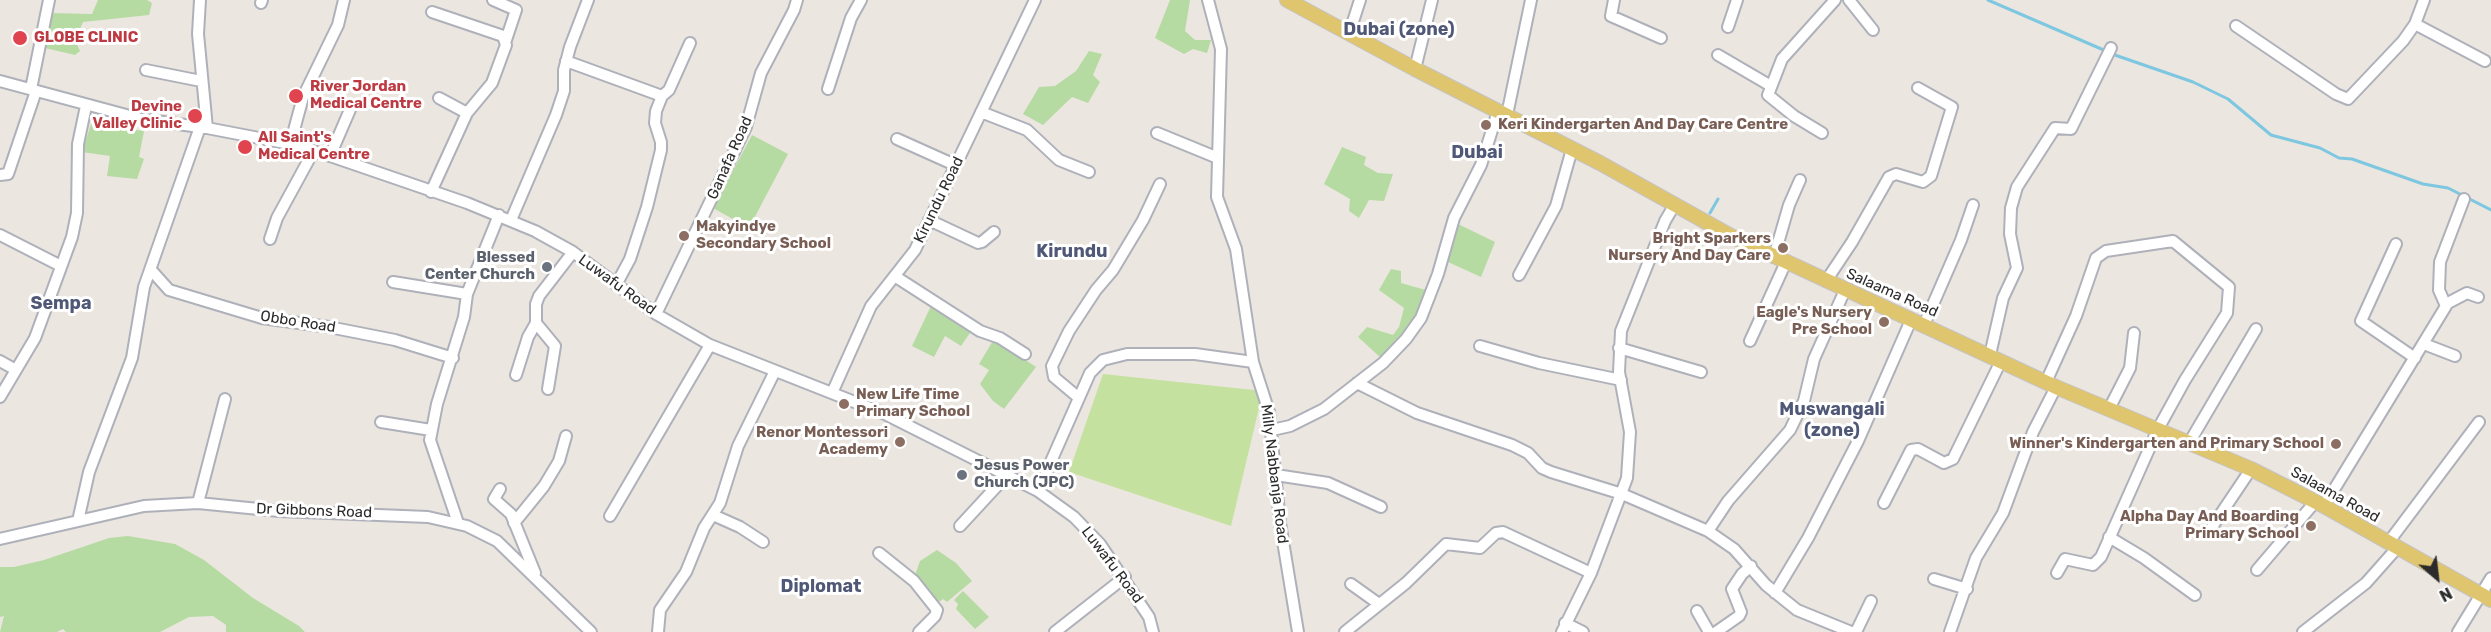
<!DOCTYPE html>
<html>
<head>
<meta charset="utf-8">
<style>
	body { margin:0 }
	#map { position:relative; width:2491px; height:632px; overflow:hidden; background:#ebe6df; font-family:Rubik,sans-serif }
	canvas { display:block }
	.north { position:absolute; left:2407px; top:548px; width:60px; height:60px; -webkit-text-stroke:4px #fff; paint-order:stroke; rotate:152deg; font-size:16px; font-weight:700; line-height:24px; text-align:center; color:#2b2b2b }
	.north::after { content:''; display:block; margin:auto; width:21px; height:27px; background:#2b2b2b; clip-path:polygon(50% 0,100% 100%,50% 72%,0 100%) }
</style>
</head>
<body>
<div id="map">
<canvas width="2491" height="632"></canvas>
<div class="north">N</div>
</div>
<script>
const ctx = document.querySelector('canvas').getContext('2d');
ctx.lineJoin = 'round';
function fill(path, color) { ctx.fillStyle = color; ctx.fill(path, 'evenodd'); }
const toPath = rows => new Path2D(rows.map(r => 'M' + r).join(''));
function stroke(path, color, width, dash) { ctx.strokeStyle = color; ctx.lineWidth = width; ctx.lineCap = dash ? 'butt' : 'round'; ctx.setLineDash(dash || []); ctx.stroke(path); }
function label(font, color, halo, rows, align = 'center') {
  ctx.font = font + ' Rubik,sans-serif'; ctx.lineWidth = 6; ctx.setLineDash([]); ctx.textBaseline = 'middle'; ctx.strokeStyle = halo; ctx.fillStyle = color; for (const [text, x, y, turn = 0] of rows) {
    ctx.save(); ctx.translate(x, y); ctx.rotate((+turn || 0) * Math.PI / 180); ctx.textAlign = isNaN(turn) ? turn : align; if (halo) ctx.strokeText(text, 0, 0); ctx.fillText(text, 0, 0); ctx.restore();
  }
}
fill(toPath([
	[98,0,147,0,152,3,149,15,83,22,75,40,80,51,75,55,45,48,50,13,92,14],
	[1170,0,1190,0,1185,31,1195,40,1211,40,1207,53,1193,49,1184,54,1155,38],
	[1089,51,1102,54,1093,75,1100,82,1088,103,1072,97,1043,125,1023,114,1039,87,1055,86,1076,71],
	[91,124,144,131,139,157,144,159,137,179,107,176,110,156,82,152],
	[752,135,788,154,749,228,713,208],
	[1342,147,1366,157,1364,165,1378,173,1393,174,1384,201,1369,200,1359,218,1349,211,1350,199,1324,184],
	[1458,224,1495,242,1481,277,1448,262],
	[1391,269,1401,271,1401,283,1429,291,1418,317,1381,358,1358,337,1367,327,1393,335,1399,327,1404,308,1379,290],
	[931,306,953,319,959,326,964,324,972,330,961,346,945,336,934,357,912,346],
	[994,339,1036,367,1004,409,993,401,980,384,989,370,979,364],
	[128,536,175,544,204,560,253,598,299,626,305,632,226,632,226,625,213,616,189,617,160,632,66,632,63,629,57,632,0,632,4,616,0,617,0,567,14,567,44,560,109,538],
	[937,550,956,563,972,581,947,602,943,599,936,604,914,578,920,561],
	[963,591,989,617,975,629,956,609,958,604,954,600]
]), '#b6dba2');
fill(toPath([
	[1103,374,1263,391,1231,526,1069,472]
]), '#c5e19f');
stroke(toPath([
	[1988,0,2106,51],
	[2112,54,2193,82,2228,99,2271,135,2320,148,2339,158,2352,159,2423,184,2448,188,2491,210],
	[1710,213,1718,199]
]), '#7ec7e1', 3);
const minor = toPath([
	[200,0,198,34,207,128],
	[493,0,516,10,506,40],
	[1208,0,1221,49,1217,197,1236,249,1253,362,1269,412,1280,523,1298,632],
	[1614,0,1611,16,1661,38],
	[1849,0,1873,30],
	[261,3,262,0],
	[2415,24,2485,61],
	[2236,26,2336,94,2348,99,2403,41,2415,24,2424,0],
	[1728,27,1737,0],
	[1349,34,1360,0],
	[1718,55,1771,86],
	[566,61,662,96],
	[1415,69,1432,0],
	[146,70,201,81],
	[0,81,141,119,207,128,285,143,330,156,467,203,535,231,573,252,656,314,710,345,885,414,1038,491,1074,517,1100,544,1149,617,1153,632],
	[31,89,49,0],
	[828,89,851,18,861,0],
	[439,98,467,113],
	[981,112,1027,130,1059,160,1089,172],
	[1507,115,1531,0],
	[1157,133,1218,158],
	[1822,133,1794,116,1768,95,1782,59,1835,0],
	[897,139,955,165],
	[290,145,303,97,338,25,344,0],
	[330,156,352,105],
	[0,175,8,174,36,91],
	[431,192,467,113,492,83,506,45,503,36,432,12],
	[511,220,556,115,564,91,564,70,570,47,588,0],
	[929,220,978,243,982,242,994,232],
	[0,235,61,266],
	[270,239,277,218,313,152],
	[2396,244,2361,321,2415,358],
	[1774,257,1789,205,1800,180],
	[152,271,169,290,262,318,329,327,395,340,453,358],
	[1519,275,1556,206,1572,149],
	[896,277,980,331,1000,338,1025,354],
	[1826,281,1852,242,1889,177,1896,174,1923,182,1931,176,1952,107,1918,88],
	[393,282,467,294],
	[616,285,630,259,647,207,661,150,661,142,655,123,656,111,662,96,669,90,690,43],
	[2446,304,2467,293,2478,297],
	[656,314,746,127,761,73,794,10,797,0],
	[1924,325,1961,240,1973,205],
	[1750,341,1786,262],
	[2424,344,2455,356],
	[1480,346,1539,363,1621,380],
	[1619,348,1701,372],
	[1990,355,2003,298,2017,268,2010,234,2011,208,2017,187,2055,128,2071,129,2111,48],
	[0,361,16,370],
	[516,375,528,337,536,323],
	[2046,382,2076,316,2096,258,2106,251,2173,241,2229,287,2227,313,2185,380,2158,429,2101,557,2093,565,2065,559,2057,573],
	[1357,383,1417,413,1512,445,1528,453,1542,468,1551,472,1622,494,1708,531,1734,549,1766,585,1797,610,1851,632],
	[548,389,555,346,536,323,536,304,539,296,573,252],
	[832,393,871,306,915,250,1035,0],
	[0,397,35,338,72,237,77,213,78,144,86,106],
	[1079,398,1054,377,1052,366,1069,331,1096,290,1113,270,1143,220,1160,184],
	[2109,409,2130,368,2134,333],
	[381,422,431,430],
	[1272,430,1290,426,1324,409,1383,363,1406,339,1421,318,1438,274,1454,218,1481,165,1498,111],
	[2189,443,2256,329],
	[1276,475,1328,483,1381,507],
	[500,489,494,499,511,514,535,573],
	[1038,491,1090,373,1103,360,1127,354,1195,354,1253,362],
	[198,503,225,399],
	[1884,503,1911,450,1918,449,1944,463,1953,459,2001,361],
	[2324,506,2446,306,2439,290,2440,262,2464,199],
	[713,515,740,527,763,542],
	[610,516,710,345],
	[78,521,89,472,132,358,144,287,200,127],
	[458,523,430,440,437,404,464,317,467,294,499,215],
	[514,523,544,486,559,461,566,436],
	[960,526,1008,474],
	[2212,527,2251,469],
	[1708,531,1728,501,1790,430,1804,401,1814,359,1845,290],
	[2109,537,2144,558,2195,595],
	[0,539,144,506,198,503,279,511,428,517,467,526,497,541,591,632],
	[2388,543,2479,422],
	[879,553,914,581,937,610,935,616,919,632],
	[2257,570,2315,502],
	[1934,579,1967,589],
	[1351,584,1379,604],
	[1775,593,1808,538,1858,441,1911,320],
	[1697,611,1709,632],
	[1565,623,1583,632],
	[658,632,660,610,686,572,704,528,720,503,738,446,775,371],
	[1055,632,1125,577],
	[1345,632,1406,583,1446,544,1480,548,1496,533,1503,532,1591,573],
	[1562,632,1591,573,1627,478,1630,432,1619,372,1621,331,1665,221,1675,204],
	[1716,632,1739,616,1741,612,1732,589,1742,574,1751,566],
	[1856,632,1871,601],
	[1950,632,1976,558,2003,513,2033,432,2056,387],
	[2303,632,2366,583,2397,548],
	[2458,632,2491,578]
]);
const major = toPath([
	[1287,0,1415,69,1600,163,1731,236,2056,387,2251,469,2324,506,2491,600]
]);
stroke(minor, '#afb1ba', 14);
stroke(major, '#c4c4c4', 16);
stroke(minor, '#fff', 10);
stroke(major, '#e0c56f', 14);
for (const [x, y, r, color] of [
	[20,38,8,"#e0444e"],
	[296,96,8,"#e0444e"],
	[195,116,8,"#e0444e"],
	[1486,125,6,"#8d6e63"],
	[245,147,8,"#e0444e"],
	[684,236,6,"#8d6e63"],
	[1783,248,6,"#8d6e63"],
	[547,267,6,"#6b7280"],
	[1884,322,6,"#8d6e63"],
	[844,404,6,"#8d6e63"],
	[900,442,6,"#8d6e63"],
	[2336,444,6,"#8d6e63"],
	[962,475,6,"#6b7280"],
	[2311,526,6,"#8d6e63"]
]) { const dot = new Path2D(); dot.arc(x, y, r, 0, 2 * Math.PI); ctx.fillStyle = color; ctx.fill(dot); stroke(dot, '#fff', 2); }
label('bold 15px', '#be3a42', '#fff', [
	["GLOBE CLINIC",34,38],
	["River Jordan",310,87],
	["Medical Centre",310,104],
	["Devine",182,107,"right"],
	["Valley Clinic",182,124,"right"],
	["All Saint's",258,138],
	["Medical Centre",258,155]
], 'left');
label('bold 15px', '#785e54', '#fff', [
	["Keri Kindergarten And Day Care Centre",1498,125,"left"],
	["Makyindye",696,227,"left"],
	["Secondary School",696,244,"left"],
	["Bright Sparkers",1771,239],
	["Nursery And Day Care",1771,256],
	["Eagle's Nursery",1872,313],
	["Pre School",1872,330],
	["New Life Time",856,395,"left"],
	["Primary School",856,412,"left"],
	["Renor Montessori",888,433],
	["Academy",888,450],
	["Winner's Kindergarten and Primary School",2324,444],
	["Alpha Day And Boarding",2299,517],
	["Primary School",2299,534]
], 'right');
label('15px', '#2b2b2b', '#fff', [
	["Ganafa Road",730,158,-66],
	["Kirundu Road",939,200,-64],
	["Luwafu Road",617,285,36],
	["Salaama Road",1892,293,24],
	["Obbo Road",298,322,9],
	["Milly Nabbanja Road",1274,474,83],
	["Salaama Road",2335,495,29],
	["Dr Gibbons Road",314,511,2],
	["Luwafu Road",1112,565,53]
]);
label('bold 15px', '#5b616d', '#fff', [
	["Blessed",535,258],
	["Center Church",535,275],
	["Jesus Power",974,466,"left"],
	["Church (JPC)",974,483,"left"]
], 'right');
label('bold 18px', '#505877', '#fff', [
	["Dubai (zone)",1399,30],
	["Dubai",1477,153],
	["Kirundu",1072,252],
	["Sempa",61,304],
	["Muswangali",1832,410],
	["(zone)",1832,431],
	["Diplomat",821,587]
]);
</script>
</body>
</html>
